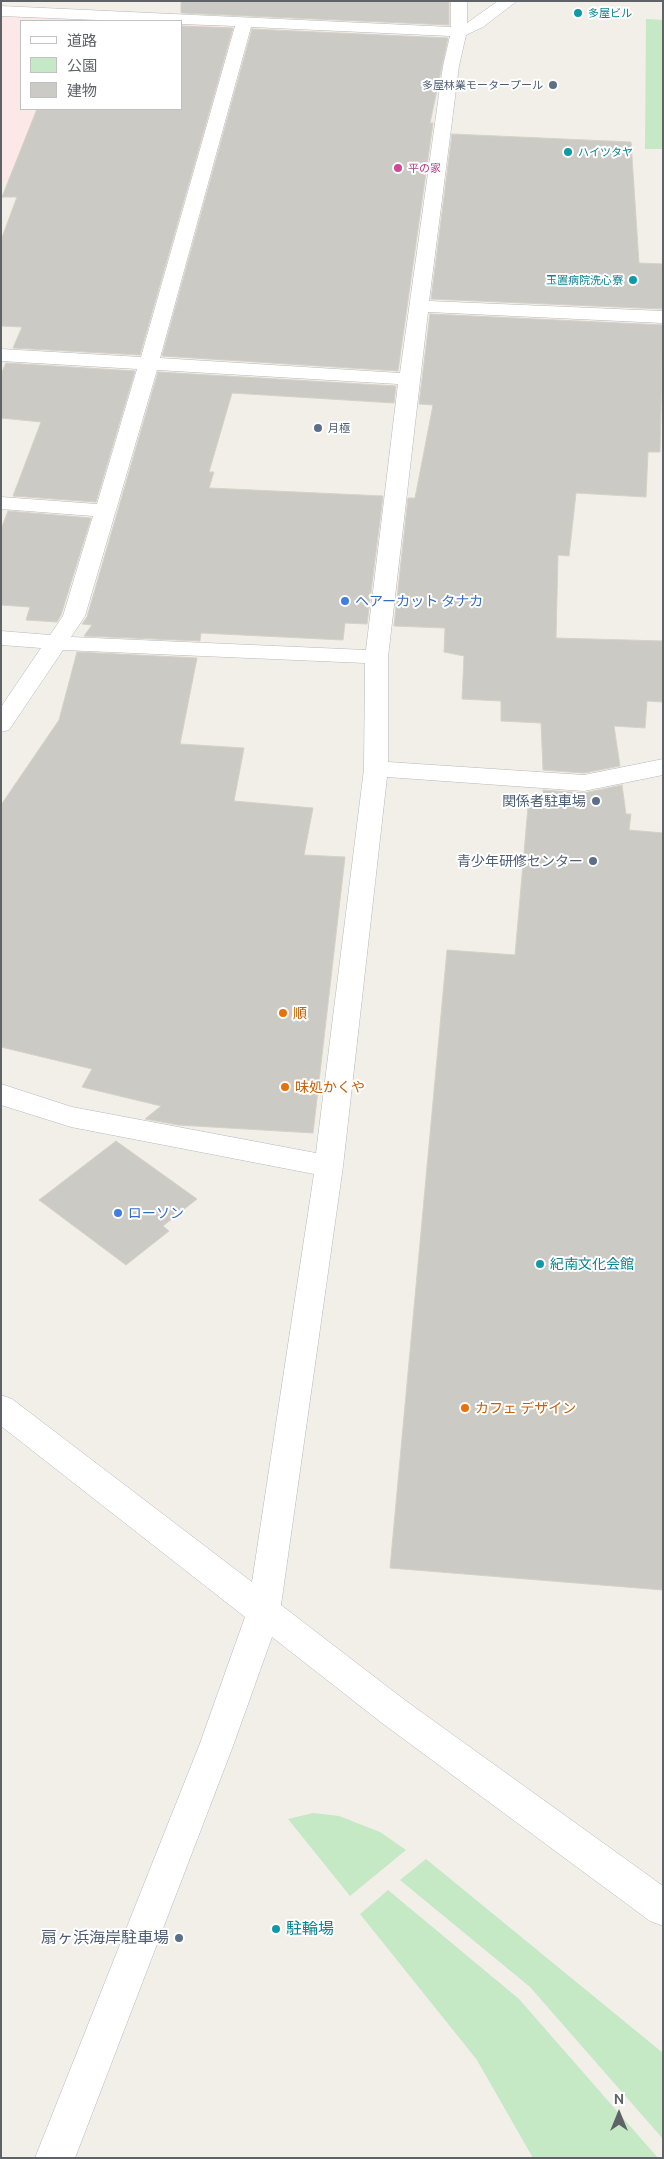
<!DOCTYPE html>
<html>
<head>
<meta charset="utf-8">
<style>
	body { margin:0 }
	#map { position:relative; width:664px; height:2159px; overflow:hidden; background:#f1efe8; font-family:Ubuntu,"Noto Sans JP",sans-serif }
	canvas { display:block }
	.frame { position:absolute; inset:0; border:2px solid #5f6368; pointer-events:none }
	.legend { position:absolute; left:20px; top:20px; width:162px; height:90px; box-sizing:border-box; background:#fff; border:1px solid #bfc1c3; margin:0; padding:6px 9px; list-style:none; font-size:15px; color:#5f6368 }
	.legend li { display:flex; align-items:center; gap:10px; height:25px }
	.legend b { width:25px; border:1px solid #bfc1c3 }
	.north { position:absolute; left:594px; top:2089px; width:50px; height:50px; -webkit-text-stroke:4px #fff; paint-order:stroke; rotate:0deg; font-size:14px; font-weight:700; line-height:20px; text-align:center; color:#5f6368 }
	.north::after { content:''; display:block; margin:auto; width:18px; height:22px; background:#5f6368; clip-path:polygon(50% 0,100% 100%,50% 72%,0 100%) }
</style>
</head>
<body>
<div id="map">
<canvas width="664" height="2159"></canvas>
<div class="frame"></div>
<ul class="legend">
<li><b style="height:6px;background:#fff"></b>道路</li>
<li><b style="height:14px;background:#c5e8c5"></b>公園</li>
<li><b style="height:14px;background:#cccac5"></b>建物</li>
</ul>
<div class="north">N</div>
</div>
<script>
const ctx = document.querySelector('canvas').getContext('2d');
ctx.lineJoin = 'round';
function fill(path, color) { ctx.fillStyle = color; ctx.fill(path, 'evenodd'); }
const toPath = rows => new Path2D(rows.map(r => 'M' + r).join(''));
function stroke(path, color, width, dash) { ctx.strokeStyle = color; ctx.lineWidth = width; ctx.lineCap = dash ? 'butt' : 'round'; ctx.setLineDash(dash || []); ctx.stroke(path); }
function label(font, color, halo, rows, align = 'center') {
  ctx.font = font + ' Ubuntu,"Noto Sans JP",sans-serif'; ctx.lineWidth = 4; ctx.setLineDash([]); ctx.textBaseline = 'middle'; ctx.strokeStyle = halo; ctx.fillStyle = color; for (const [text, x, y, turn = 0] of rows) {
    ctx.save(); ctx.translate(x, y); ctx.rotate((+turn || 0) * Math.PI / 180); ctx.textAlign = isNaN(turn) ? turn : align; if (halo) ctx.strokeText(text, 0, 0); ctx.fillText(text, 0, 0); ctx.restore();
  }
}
fill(toPath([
	[1,11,244,23,198,184,1,181],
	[21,21,181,21,181,109,21,109]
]), '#fce8e6');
fill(toPath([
	[646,19,663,20,663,149,645,149],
	[313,1813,339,1816,380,1832,406,1850,350,1896,288,1819],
	[426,1859,663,2053,663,2139,530,1987,400,1880],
	[388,1890,519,1999,658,2158,533,2158,477,2060,360,1914]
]), '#c5e8c5');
const building = toPath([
	[181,1,449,1,449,25,181,13,181,1],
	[181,26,233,28,140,355,13,348,22,327,1,326,1,240,17,197,2,197,37,109,181,109,181,26],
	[252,29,448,38,430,123,433,123,398,371,162,356,252,29],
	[452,134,631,142,639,263,663,264,663,309,431,299,452,134],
	[430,314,663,325,660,452,648,452,646,497,576,493,569,556,558,555,556,638,663,641,663,702,647,701,645,728,614,726,620,766,584,773,543,770,541,723,501,721,501,701,462,699,464,656,444,652,445,628,394,626,408,498,415,498,433,405,419,404,430,314],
	[6,363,135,371,96,502,13,496,41,422,1,418,1,374,6,363],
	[158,372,396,386,394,403,232,393,209,472,214,472,209,488,383,496,367,624,345,623,343,640,201,633,200,641,84,636,92,625,82,624,87,617,158,372],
	[8,511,91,518,61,615,57,622,26,620,30,607,1,605,1,529,8,511],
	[77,652,197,658,180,744,244,748,234,801,313,808,304,855,345,857,313,1133,178,1125,145,1119,161,1106,82,1087,92,1069,1,1047,1,805,59,720,77,652],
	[622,785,626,814,631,814,629,830,663,833,663,1590,390,1568,447,950,515,955,528,807,544,808,543,790,584,793,622,785],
	[116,1141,197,1199,163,1226,169,1231,126,1265,39,1200,116,1141]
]);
fill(building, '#cccac5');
stroke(building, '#d6d1c6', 1);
const minor = toPath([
	[451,1,467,1,467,23,498,1,517,1,483,27,466,35,459,66,429,301,663,311,663,323,428,312,388,657,388,762,584,775,663,759,663,775,584,791,387,777,343,1166,281,1605,406,1701,663,1886,663,1926,650,1921,382,1723,272,1637,233,1746,75,2158,35,2158,199,1746,245,1617,1,1426,1,1395,12,1399,252,1582,314,1174,71,1127,1,1105,1,1084,72,1107,316,1153,364,769,365,663,63,650,9,730,1,732,1,707,41,648,1,645,1,631,50,635,63,616,93,516,1,509,1,497,97,504,137,369,1,361,1,349,141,357,235,26,181,24,181,21,121,21,1,16,1,6,451,27,451,1],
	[251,27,450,36,443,66,400,373,160,358,251,27],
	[157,370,398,384,366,650,71,637,85,616,157,370]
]);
stroke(minor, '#b5b8bc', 1);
fill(minor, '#fff');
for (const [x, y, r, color] of [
	[578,13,5,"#0f9aa8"],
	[553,85,5,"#5c6f8a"],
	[568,152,5,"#0f9aa8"],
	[398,168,5,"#d1479c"],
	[633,280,5,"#0f9aa8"],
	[318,428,5,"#5c6f8a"],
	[345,601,5,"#3f7fe0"],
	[596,801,5,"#5c6f8a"],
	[593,861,5,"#5c6f8a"],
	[283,1013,5,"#e8710a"],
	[285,1087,5,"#e8710a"],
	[118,1213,5,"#3f7fe0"],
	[540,1264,5,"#0f9aa8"],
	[465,1408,5,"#e8710a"],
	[276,1929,5,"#0f9aa8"],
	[179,1938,5,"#5c6f8a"]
]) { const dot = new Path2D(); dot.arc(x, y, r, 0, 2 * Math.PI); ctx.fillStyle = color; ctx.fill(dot); stroke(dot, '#fff', 2); }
label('11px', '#0d838f', '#fff', [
	["多屋ビル",588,13],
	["ハイツタヤ",578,152],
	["玉置病院洗心寮",623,280,"right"]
], 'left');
label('11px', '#4e5e75', '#fff', [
	["多屋林業モータープール",543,85],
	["月極",328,428,"left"]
], 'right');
label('11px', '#b23c85', '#fff', [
	["平の家",408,168]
], 'left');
label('14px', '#366cbe', '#fff', [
	["ヘアーカット タナカ",355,601],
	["ローソン",128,1213]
], 'left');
label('14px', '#4e5e75', '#fff', [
	["関係者駐車場",586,801],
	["青少年研修センター",583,861]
], 'right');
label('14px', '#c56008', '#fff', [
	["順",293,1013],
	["味処かくや",295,1087],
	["カフェ デザイン",475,1408]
], 'left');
label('14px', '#0d838f', '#fff', [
	["紀南文化会館",550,1264]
], 'left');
label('16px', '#0d838f', '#fff', [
	["駐輪場",286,1929]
], 'left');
label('16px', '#4e5e75', '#fff', [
	["扇ヶ浜海岸駐車場",169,1938]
], 'right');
</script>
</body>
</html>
